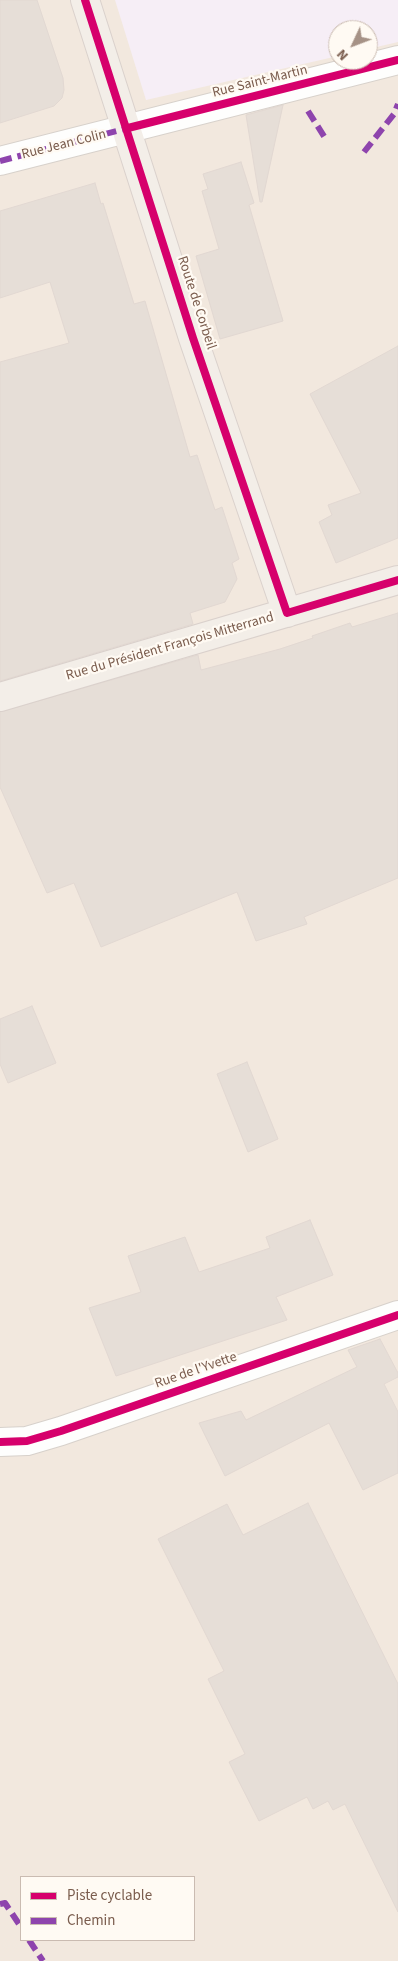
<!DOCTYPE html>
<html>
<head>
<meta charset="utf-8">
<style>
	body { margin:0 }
	#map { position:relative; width:398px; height:1961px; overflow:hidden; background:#f9f5f0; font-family:"Source Sans 3",sans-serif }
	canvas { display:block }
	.legend { position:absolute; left:20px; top:1876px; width:175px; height:65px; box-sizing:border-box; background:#fffaf3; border:1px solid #cabbb1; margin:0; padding:6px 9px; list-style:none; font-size:15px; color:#7a5c4d }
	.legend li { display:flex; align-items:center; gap:10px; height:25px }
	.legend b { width:25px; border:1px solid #cabbb1 }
	.north { position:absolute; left:328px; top:20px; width:50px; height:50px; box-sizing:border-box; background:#fffaf3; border:1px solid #cabbb1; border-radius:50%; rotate:227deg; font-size:14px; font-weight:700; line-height:20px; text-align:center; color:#7a5c4d }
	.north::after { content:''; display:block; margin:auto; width:18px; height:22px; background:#a69286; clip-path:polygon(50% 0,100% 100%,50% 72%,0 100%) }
</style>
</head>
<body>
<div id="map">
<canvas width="398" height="1961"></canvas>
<ul class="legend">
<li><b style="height:6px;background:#d6006c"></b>Piste cyclable</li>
<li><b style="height:6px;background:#8e44ad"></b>Chemin</li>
</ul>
<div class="north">N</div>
</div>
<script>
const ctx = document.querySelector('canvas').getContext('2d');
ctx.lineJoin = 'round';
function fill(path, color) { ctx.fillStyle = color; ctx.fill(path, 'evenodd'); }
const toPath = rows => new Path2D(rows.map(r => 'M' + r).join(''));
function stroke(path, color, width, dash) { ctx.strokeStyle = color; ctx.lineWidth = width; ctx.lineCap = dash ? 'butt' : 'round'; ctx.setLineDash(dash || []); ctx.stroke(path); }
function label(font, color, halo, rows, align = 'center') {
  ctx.font = font + ' "Source Sans 3",sans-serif'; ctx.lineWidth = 4.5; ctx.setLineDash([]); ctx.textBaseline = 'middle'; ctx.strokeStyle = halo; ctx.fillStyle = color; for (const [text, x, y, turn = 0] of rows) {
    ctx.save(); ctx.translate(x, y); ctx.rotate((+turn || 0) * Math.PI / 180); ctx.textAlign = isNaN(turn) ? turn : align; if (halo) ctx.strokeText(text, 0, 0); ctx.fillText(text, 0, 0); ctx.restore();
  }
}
fill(toPath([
	[0,0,398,0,398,1961,0,1961],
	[338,30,368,30,368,60,338,60],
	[21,1877,194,1877,194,1940,21,1940]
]), '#f2e8de');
fill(toPath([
	[115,0,398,0,398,42,368,49,368,30,338,30,338,56,146,100]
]), '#f6eef6');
const building = toPath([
	[0,0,37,0,63,78,64,90,62,98,54,106,0,123,0,0],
	[283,105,262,202,260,202,246,115,283,105],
	[241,162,254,203,249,205,283,321,220,339,196,256,219,249,202,191,208,189,203,174,241,162],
	[95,183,101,204,103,203,134,304,145,301,190,457,197,455,215,510,222,507,239,559,232,563,237,579,225,602,190,613,193,624,0,681,0,362,69,343,50,282,0,298,0,211,95,183],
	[398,346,398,538,336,563,319,522,332,515,328,505,361,493,310,394,398,346],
	[398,613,398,878,304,917,307,924,256,941,237,892,101,947,74,883,47,893,0,787,0,712,198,655,201,670,280,649,313,638,312,636,350,623,352,627,398,613],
	[32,1006,56,1063,8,1083,0,1064,0,1019,32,1006],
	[247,1062,278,1139,248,1152,217,1074,247,1062],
	[310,1220,333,1275,276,1297,287,1320,116,1376,89,1308,141,1292,128,1256,185,1237,199,1272,270,1248,266,1237,310,1220],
	[380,1339,398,1373,398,1377,384,1384,398,1412,398,1473,363,1490,329,1423,225,1476,199,1423,241,1411,246,1420,357,1367,348,1350,380,1339],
	[308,1503,398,1684,398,1912,345,1804,333,1810,328,1801,313,1809,307,1797,259,1821,229,1762,245,1754,208,1679,224,1671,158,1539,227,1504,243,1535,308,1503]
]);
fill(building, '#e6ded7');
stroke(building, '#e2d8d2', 1);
const minor = toPath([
	[0,161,398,60],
	[0,1442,27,1441,61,1431,398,1315]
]);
const major = toPath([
	[85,0,193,338,287,613],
	[0,697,398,580]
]);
stroke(minor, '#d7d1cb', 30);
stroke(major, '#dad1cc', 30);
stroke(minor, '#fefefd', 28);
stroke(major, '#f3eee8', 28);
stroke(toPath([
	[308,111,327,141],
	[364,152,394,114,398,104],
	[0,161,128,128],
	[0,1904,5,1903,21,1927],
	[29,1940,43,1961]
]), '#8e44ad', 6, [12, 6]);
stroke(toPath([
	[85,0,193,338,287,613,398,580],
	[128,128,398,60],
	[0,1442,27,1441,61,1431,398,1315]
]), '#d6006c', 8);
label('14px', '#7a5c4d', '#fffaf3', [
	["Rue Saint-Martin",260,82,-14],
	["Rue Jean Colin",64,145,-14],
	["Route de Corbeil",196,303,72],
	["Rue du Président François Mitterrand",170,647,-16],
	["Rue de l'Yvette",196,1371,-19]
]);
</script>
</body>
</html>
